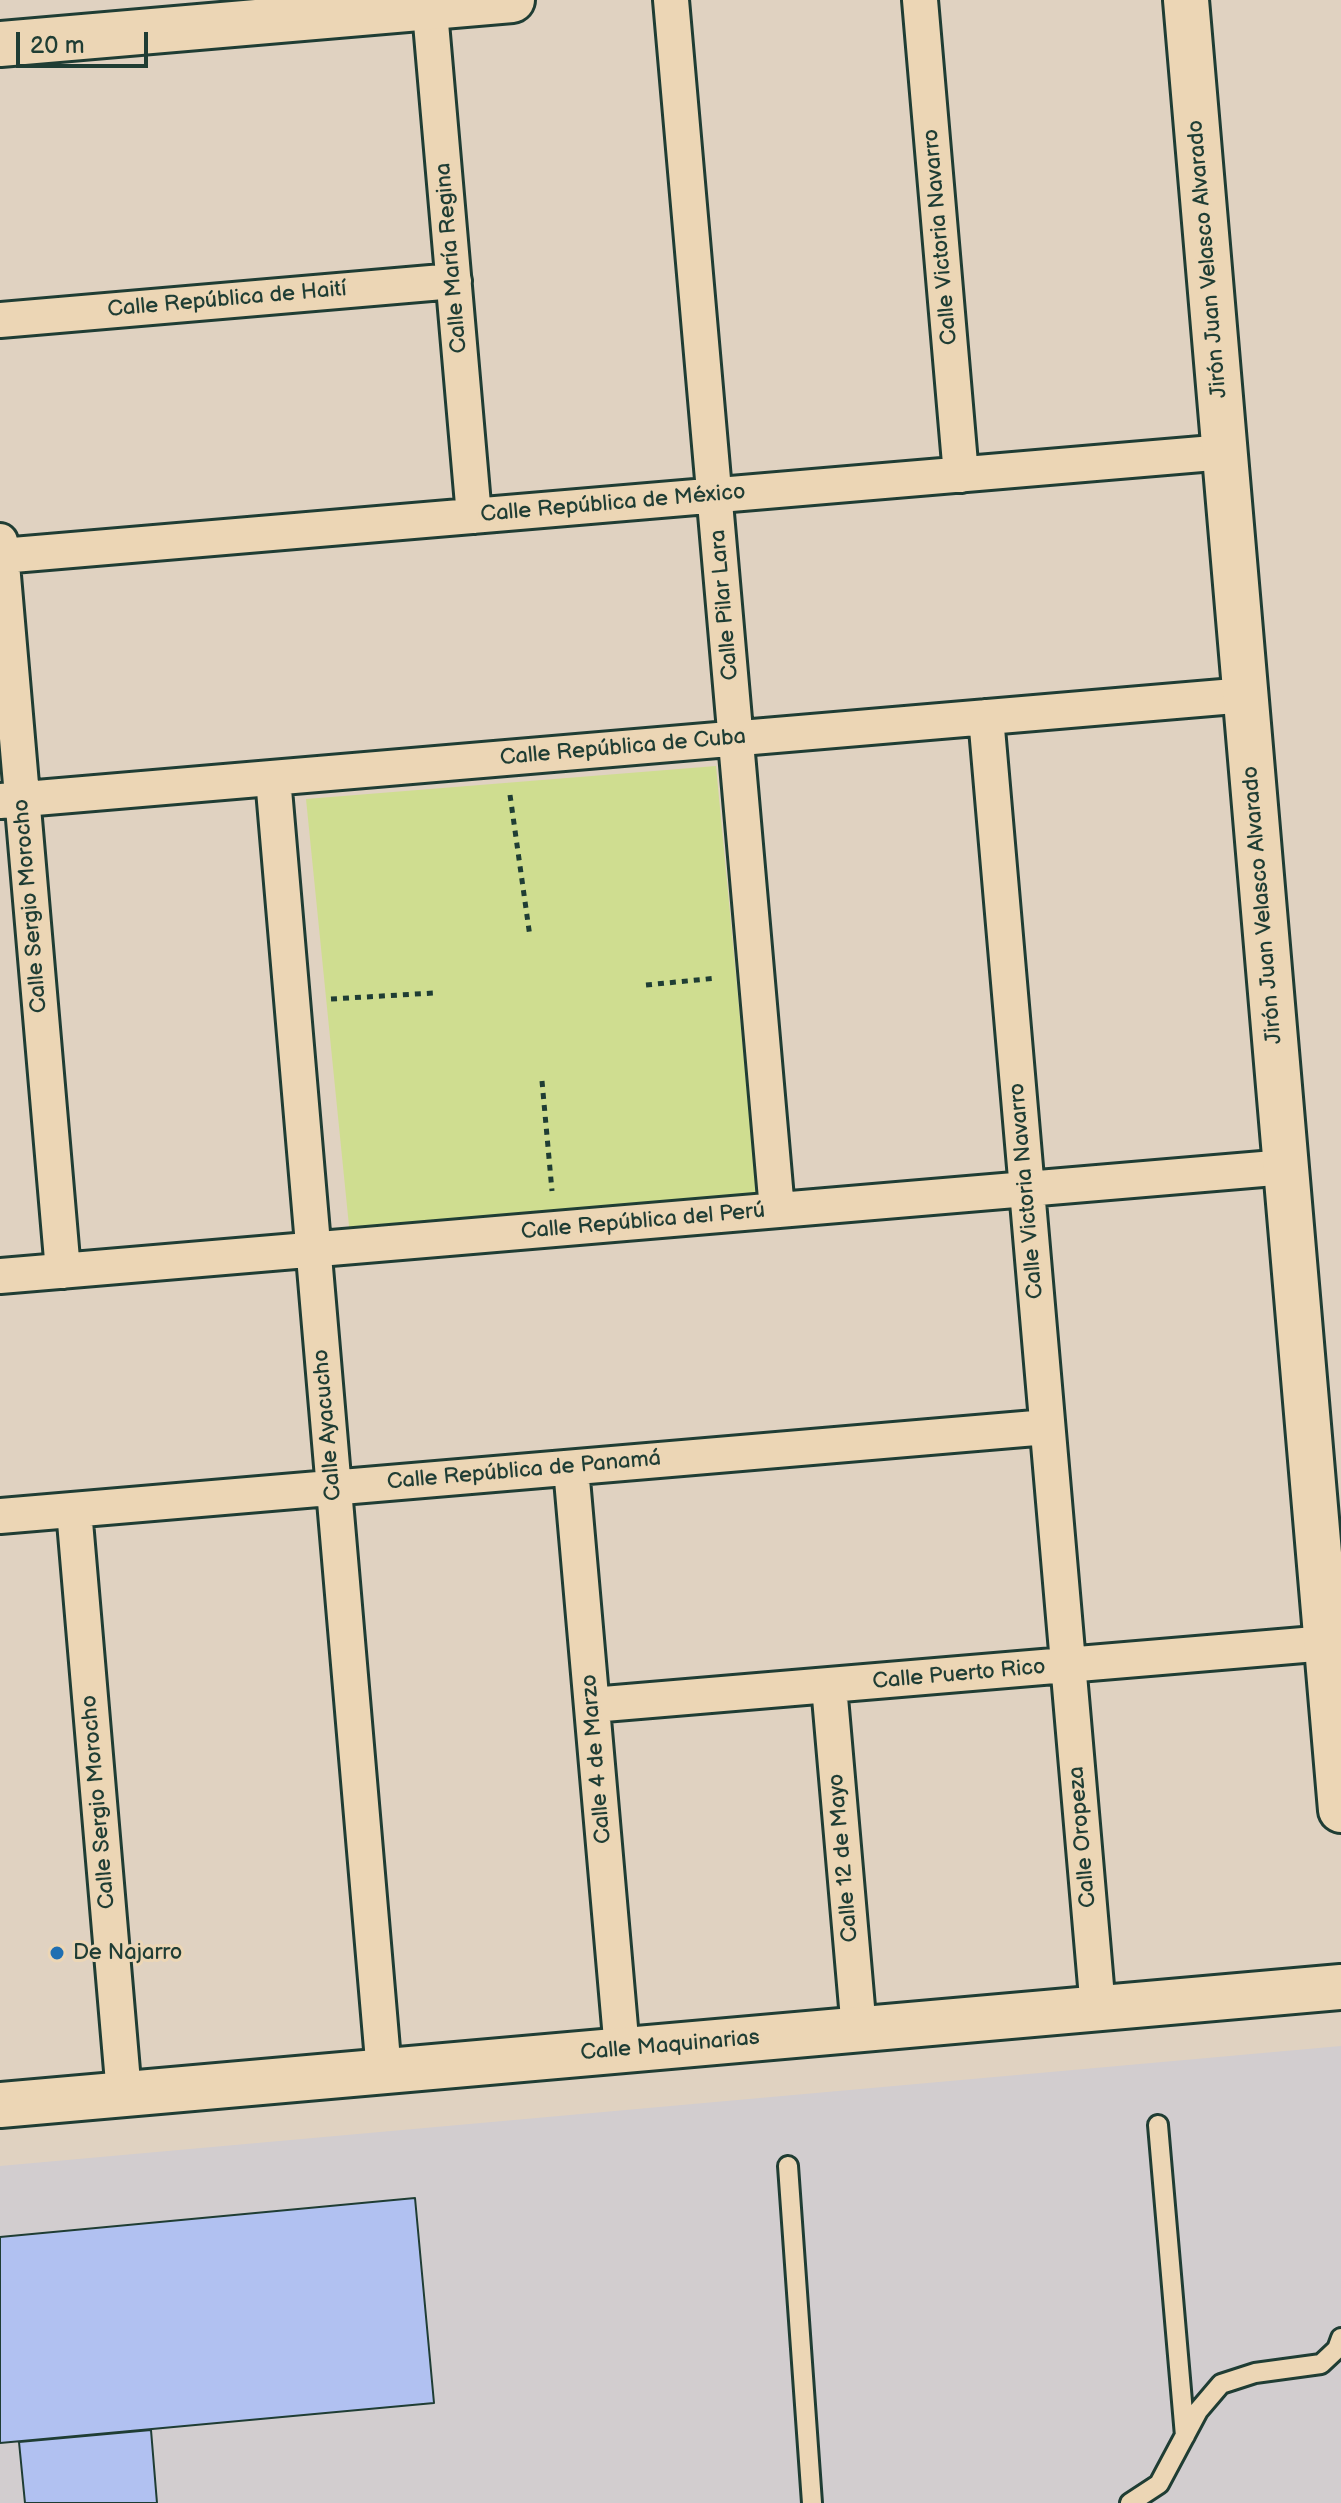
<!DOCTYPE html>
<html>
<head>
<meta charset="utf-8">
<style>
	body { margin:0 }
	#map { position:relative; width:1341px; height:2503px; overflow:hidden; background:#e0d2c1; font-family:"Balsamiq Sans",sans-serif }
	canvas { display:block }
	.scale { position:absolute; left:16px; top:32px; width:132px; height:36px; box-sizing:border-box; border:4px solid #1f3d34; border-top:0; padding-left:10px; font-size:24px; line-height:28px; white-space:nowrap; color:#1f3d34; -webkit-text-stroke:6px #ecd6b5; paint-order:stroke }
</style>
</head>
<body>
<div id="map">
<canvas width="1341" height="2503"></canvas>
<div class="scale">20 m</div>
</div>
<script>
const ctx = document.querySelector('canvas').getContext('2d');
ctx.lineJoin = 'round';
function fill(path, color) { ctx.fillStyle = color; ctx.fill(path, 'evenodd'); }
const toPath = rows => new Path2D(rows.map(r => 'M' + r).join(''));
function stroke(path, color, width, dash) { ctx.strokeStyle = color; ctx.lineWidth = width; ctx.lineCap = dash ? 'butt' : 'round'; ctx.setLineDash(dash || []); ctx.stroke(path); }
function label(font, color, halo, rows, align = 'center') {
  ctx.font = font + ' "Balsamiq Sans",sans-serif'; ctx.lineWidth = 6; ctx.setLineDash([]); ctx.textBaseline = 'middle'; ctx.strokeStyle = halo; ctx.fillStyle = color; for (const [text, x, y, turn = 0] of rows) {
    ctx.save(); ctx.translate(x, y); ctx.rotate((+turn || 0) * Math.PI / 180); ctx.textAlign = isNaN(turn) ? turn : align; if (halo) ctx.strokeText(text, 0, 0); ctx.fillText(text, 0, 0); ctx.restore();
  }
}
fill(toPath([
	[1341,2046,1341,2503,0,2503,0,2166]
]), '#d2cdcf');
fill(toPath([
	[716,766,758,1206,350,1236,306,799]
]), '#cfdd90');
const building = toPath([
	[415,2198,434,2403,0,2443,0,2237,415,2198],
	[151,2430,157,2503,25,2503,19,2442,151,2430]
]);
fill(building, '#b1c1f1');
stroke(building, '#1f3d34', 2);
const service = toPath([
	[1158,2125,1185,2436],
	[788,2166,812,2503],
	[1130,2503,1159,2484,1198,2411,1221,2384,1255,2373,1321,2364,1337,2349,1341,2338]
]);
const minor = toPath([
	[429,0,474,516],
	[671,0,777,1210],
	[920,0,961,475],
	[0,320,454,281],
	[0,541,63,1271],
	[1,556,1225,452],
	[986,717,1098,2009],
	[273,778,384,2072],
	[0,801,1246,695],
	[0,1276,1286,1167],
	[571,1468,622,2050],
	[74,1510,124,2094],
	[0,1516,1047,1427],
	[829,1686,859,2030],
	[592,1705,1327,1643]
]);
const tertiary = toPath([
	[1186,0,1341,1810],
	[0,44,512,0],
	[0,2105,1341,1987]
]);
stroke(service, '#1f3d34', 24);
stroke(minor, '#1f3d34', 40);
stroke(tertiary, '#1f3d34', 50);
stroke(toPath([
	[510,795,530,937],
	[646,985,717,978],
	[331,999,434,993],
	[542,1081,552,1191]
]), '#1f3d34', 5, [6, 6]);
stroke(service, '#ecd6b5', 18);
stroke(minor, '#ecd6b5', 34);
stroke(tertiary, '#ecd6b5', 44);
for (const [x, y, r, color] of [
	[57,1953,8,"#1f6fb2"]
]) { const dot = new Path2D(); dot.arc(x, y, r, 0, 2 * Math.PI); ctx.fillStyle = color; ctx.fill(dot); stroke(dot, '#ecd6b5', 3); }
label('22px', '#1f3d34', '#ecd6b5', [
	["Calle Victoria Navarro",941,237,-95],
	["Calle María Regina",452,258,-95],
	["Jirón Juan Velasco Alvarado",1208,259,-95],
	["Calle República de Haití",227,300,-5],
	["Calle República de México",613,504,-5],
	["Calle Pilar Lara",725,605,-95],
	["Calle República de Cuba",623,748,-5],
	["Jirón Juan Velasco Alvarado",1263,905,-95],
	["Calle Sergio Morocho",31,906,-95],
	["Calle Victoria Navarro",1027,1191,-95],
	["Calle República del Perú",643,1222,-5],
	["Calle Ayacucho",328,1425,-95],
	["Calle República de Panamá",524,1471,-5],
	["Calle Puerto Rico",959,1675,-5],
	["Calle 4 de Marzo",597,1759,-95],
	["Calle Sergio Morocho",99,1802,-95],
	["Calle Oropeza",1083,1837,-95],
	["Calle 12 de Mayo",844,1858,-95],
	["Calle Maquinarias",670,2046,-5]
]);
label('22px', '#1f3d34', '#ecd6b5', [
	["De Najarro",73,1953]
], 'left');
</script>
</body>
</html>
